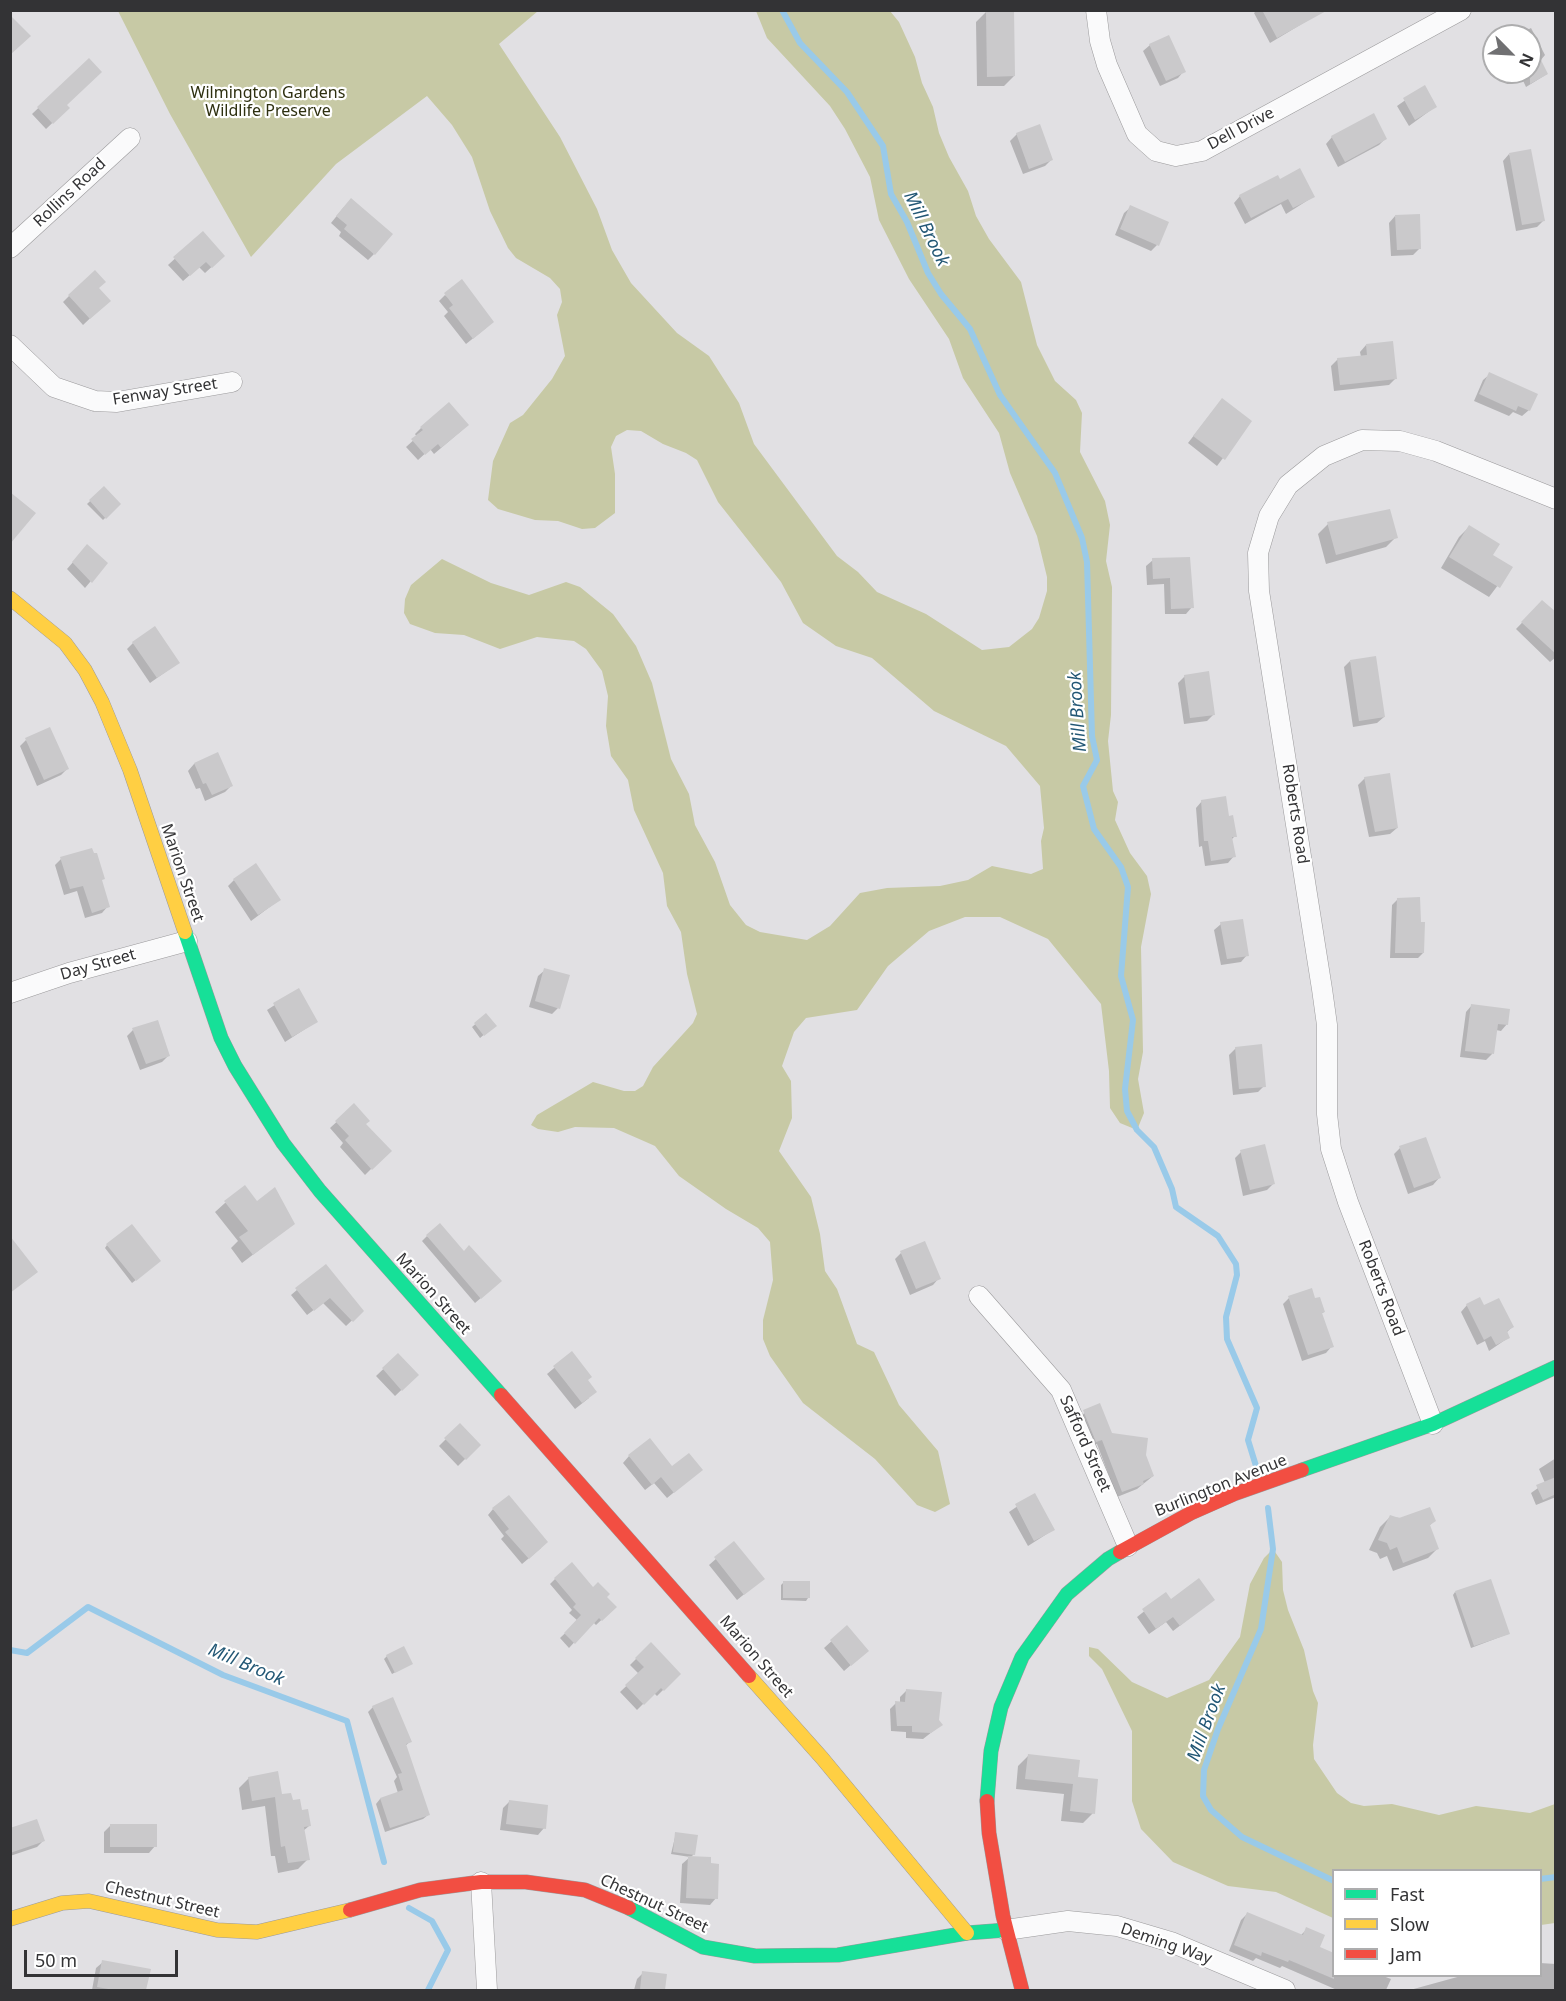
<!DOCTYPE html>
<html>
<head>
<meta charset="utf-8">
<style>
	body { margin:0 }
	#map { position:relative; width:1566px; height:2001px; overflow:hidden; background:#e1e0e3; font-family:"Noto Sans",sans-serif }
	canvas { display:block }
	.frame { position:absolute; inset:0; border:12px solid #333335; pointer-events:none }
	.legend { position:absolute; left:1332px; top:1869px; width:210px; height:108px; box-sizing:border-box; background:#fff; border:2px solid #adadae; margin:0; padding:8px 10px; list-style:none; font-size:18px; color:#333335 }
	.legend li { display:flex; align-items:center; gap:12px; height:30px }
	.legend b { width:30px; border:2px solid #adadae }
	.north { position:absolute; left:1482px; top:24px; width:60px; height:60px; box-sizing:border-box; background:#fff; border:2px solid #adadae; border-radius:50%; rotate:114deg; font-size:16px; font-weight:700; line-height:24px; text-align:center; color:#333335 }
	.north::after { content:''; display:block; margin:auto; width:21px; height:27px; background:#707072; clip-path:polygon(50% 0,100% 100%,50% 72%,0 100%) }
	.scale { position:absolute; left:24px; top:1950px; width:154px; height:27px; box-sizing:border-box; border:3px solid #333335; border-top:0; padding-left:8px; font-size:18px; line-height:21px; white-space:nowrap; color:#333335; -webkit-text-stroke:4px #fff; paint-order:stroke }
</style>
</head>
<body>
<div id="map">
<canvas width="1566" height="2001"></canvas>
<div class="frame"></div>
<ul class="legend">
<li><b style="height:8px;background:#16e098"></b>Fast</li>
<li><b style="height:8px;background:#ffcf43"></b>Slow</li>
<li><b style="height:8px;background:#f24e42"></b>Jam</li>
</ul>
<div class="north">N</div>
<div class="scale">50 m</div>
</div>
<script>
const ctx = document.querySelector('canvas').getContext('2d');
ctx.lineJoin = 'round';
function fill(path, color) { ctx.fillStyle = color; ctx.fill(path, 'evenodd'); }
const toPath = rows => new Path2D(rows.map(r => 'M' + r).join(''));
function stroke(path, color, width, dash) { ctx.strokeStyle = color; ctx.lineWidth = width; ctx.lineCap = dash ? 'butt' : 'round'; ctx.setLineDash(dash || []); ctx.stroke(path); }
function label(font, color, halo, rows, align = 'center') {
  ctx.font = font + ' "Noto Sans",sans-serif'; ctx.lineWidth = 4.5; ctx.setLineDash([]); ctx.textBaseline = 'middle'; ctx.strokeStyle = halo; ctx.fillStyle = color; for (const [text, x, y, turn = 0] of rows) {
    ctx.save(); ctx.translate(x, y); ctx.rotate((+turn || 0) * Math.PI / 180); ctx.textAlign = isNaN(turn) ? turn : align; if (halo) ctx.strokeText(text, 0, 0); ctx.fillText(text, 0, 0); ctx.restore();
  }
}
fill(toPath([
	[118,11,538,11,499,44,560,137,597,209,612,250,631,283,677,333,709,356,739,403,754,444,837,556,858,572,877,592,926,614,982,650,1009,647,1032,629,1039,618,1047,591,1047,577,1037,536,1010,473,999,433,963,378,949,339,909,279,879,220,870,177,845,129,830,106,767,38,756,11,890,11,899,22,915,57,922,83,933,107,939,133,949,157,968,191,976,216,989,239,1021,282,1037,345,1055,381,1076,400,1082,413,1080,452,1105,501,1110,525,1106,561,1112,587,1111,715,1108,741,1113,791,1118,802,1115,820,1130,853,1147,876,1151,894,1141,947,1143,1052,1138,1079,1144,1113,1137,1130,1120,1123,1110,1108,1109,1071,1101,1004,1048,939,1000,917,965,917,929,931,888,966,857,1010,806,1018,794,1032,782,1066,791,1081,792,1118,779,1151,811,1197,820,1234,825,1271,837,1289,857,1344,874,1352,899,1405,938,1451,950,1504,935,1512,917,1505,875,1459,803,1403,770,1356,763,1339,763,1320,773,1280,770,1242,758,1228,726,1209,679,1176,655,1146,646,1142,614,1128,575,1127,558,1132,538,1129,531,1125,537,1115,593,1082,624,1091,635,1091,643,1086,653,1067,693,1023,697,1014,687,974,681,932,667,906,663,873,634,810,628,780,611,756,606,726,608,696,602,671,586,649,574,641,537,637,500,649,464,635,435,633,410,624,404,613,405,599,411,585,442,559,491,583,529,595,566,582,580,587,613,614,636,646,652,683,671,759,689,794,695,825,715,862,730,905,746,925,760,932,807,940,830,926,860,893,887,888,940,886,968,880,992,866,1031,874,1043,869,1041,841,1044,828,1040,786,1006,746,934,711,872,658,836,646,803,623,781,582,718,502,697,460,686,453,663,444,641,431,627,430,616,436,611,447,615,474,615,513,595,528,582,529,558,521,535,520,498,509,488,500,493,461,510,423,523,415,552,379,565,356,557,315,562,302,560,289,550,278,516,258,508,248,490,211,472,157,452,125,427,96,336,164,251,257,170,114],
	[1273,1549,1282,1562,1283,1590,1288,1610,1304,1650,1313,1691,1318,1703,1313,1745,1314,1759,1337,1793,1351,1803,1364,1806,1392,1804,1439,1815,1476,1806,1530,1813,1555,1804,1555,1923,1541,1925,1540,1870,1334,1870,1333,1918,1276,1892,1228,1886,1173,1862,1141,1829,1132,1801,1132,1731,1102,1669,1089,1656,1089,1647,1098,1649,1132,1682,1167,1698,1209,1680,1240,1637,1250,1584,1264,1558]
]), '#c7c9a5');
fill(toPath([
	[1257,10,1306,10,1310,19,1270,43,1254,13],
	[986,12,1014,76,1004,86,977,86,976,22],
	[1531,28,1545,55,1540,61,1547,74,1526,87,1519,72,1530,72,1530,36,1516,36],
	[1150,45,1184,71,1178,78,1160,86,1143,51],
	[89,60,66,105,68,108,46,129,32,114],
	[1424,87,1435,107,1409,126,1397,106],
	[1017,134,1052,159,1045,166,1023,174,1010,141],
	[1332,137,1386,138,1379,145,1338,167,1326,144],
	[1509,154,1543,221,1537,227,1516,231,1503,161],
	[1279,181,1313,197,1286,214,1281,204,1245,224,1234,203,1240,196],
	[344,207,374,254,368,260,339,236,341,232,331,223],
	[1131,207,1157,245,1151,251,1115,235,1124,213],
	[1395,216,1420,248,1413,255,1391,256,1389,223],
	[203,233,217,262,205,273,199,267,183,281,168,265],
	[98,289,102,307,83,325,63,302,69,296],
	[445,295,486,328,466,344,444,316,448,312,439,301],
	[1366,345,1396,378,1389,385,1334,391,1331,366,1338,359,1361,357,1360,352],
	[1490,374,1529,410,1522,416,1513,412,1509,416,1474,401,1483,380],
	[1216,407,1250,422,1217,466,1188,443],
	[421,428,461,431,434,454,430,449,418,460,406,447,417,437,415,434],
	[104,488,119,504,103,520,87,504],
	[1328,524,1396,537,1386,547,1326,564,1318,534],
	[1469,527,1491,556,1511,568,1489,597,1441,568,1459,537],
	[81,553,106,563,85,588,67,569],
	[1189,558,1192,607,1186,614,1165,614,1164,584,1147,585,1146,566,1153,560],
	[1542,602,1556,614,1556,657,1550,662,1516,629],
	[133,643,178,663,150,683,127,649],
	[1350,661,1384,717,1377,723,1353,727,1344,667],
	[1185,676,1214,714,1207,721,1184,724,1178,683],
	[26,740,67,769,61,775,37,786,20,746],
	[217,754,231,786,225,792,205,801,200,788,196,789,188,771,194,764],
	[1365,778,1397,828,1390,834,1369,837,1358,785],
	[1202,801,1228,817,1235,836,1231,840,1234,856,1228,863,1205,866,1202,846,1199,847,1196,808],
	[61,859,100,881,108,906,102,913,85,918,77,891,64,895,55,865],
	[234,880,279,900,251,921,228,886],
	[1397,900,1423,953,1418,958,1390,958,1392,905],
	[1221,924,1247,955,1241,962,1221,965,1214,930],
	[545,970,558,1008,552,1014,529,1007,538,976],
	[298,990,316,1022,285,1042,267,1010],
	[1472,1005,1507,1024,1501,1031,1496,1030,1492,1054,1486,1060,1460,1057,1466,1012],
	[486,1015,492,1028,480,1038,472,1027],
	[133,1030,168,1056,162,1062,140,1070,127,1036],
	[1236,1048,1264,1086,1258,1092,1233,1095,1229,1055],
	[354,1106,364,1124,389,1151,365,1175,340,1147,343,1143,330,1128],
	[1400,1148,1439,1178,1433,1185,1408,1194,1394,1154],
	[1241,1152,1273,1184,1267,1190,1243,1196,1235,1158],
	[225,1203,257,1203,293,1224,242,1263,231,1248,238,1241,215,1212],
	[427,1236,495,1286,475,1303,422,1241],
	[107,1245,157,1263,132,1283,105,1248],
	[901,1253,939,1278,933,1285,910,1295,895,1259],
	[325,1266,362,1311,346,1326,323,1303,307,1315,291,1295],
	[1289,1298,1315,1300,1324,1312,1321,1314,1332,1346,1326,1353,1302,1361,1283,1304],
	[1467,1305,1484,1307,1512,1327,1506,1333,1508,1338,1489,1351,1485,1341,1477,1345,1461,1312],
	[572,1353,586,1381,589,1398,575,1409,547,1374],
	[398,1355,417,1375,395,1396,376,1376],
	[1099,1405,1111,1434,1144,1456,1153,1476,1137,1489,1117,1497,1097,1444,1091,1446,1078,1417],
	[460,1425,479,1445,458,1466,439,1446],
	[629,1456,672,1469,694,1476,667,1498,654,1483,645,1490,623,1463],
	[1556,1458,1556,1497,1536,1505,1531,1493,1545,1483,1539,1469],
	[1034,1495,1053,1530,1028,1546,1009,1512],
	[493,1509,541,1548,522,1564,501,1539,504,1536,488,1515],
	[1390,1517,1434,1521,1429,1526,1438,1548,1428,1558,1393,1571,1387,1556,1380,1559,1377,1553,1369,1550,1380,1527],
	[734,1543,763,1579,737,1600,709,1565],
	[555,1579,593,1589,615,1607,596,1625,593,1622,569,1648,560,1638,578,1621,569,1613,572,1610,550,1584],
	[784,1582,808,1598,806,1601,781,1600,781,1585],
	[1455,1592,1508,1634,1471,1648,1453,1595],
	[1166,1594,1171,1601,1213,1600,1173,1631,1166,1622,1149,1634,1137,1617],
	[847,1627,860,1657,844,1671,824,1648],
	[651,1644,679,1674,657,1696,654,1693,637,1710,620,1692,639,1674,630,1665],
	[387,1656,411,1664,392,1674,384,1659],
	[906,1691,941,1725,923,1739,906,1738,906,1732,891,1731,890,1709,896,1703,900,1703,900,1697],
	[373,1707,411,1741,405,1746,428,1815,423,1819,385,1832,376,1804,380,1799,398,1793,394,1781,397,1777,368,1712],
	[1028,1756,1076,1778,1093,1813,1083,1823,1061,1821,1064,1794,1016,1789,1018,1766],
	[249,1778,291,1802,309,1826,303,1831,308,1859,298,1869,278,1873,275,1856,271,1856,265,1806,242,1810,239,1788],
	[509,1802,544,1828,538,1835,500,1830,503,1808],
	[111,1825,155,1846,149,1853,104,1853,104,1832],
	[10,1830,43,1841,37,1847,10,1856],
	[676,1833,694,1854,690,1858,716,1898,710,1905,680,1903,682,1864,690,1857,671,1854],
	[1247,1914,1300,1936,1307,1929,1334,1976,1383,1976,1391,1979,1386,1990,1337,1990,1282,1966,1280,1968,1256,1958,1253,1961,1229,1951,1241,1920],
	[103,1962,149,1970,145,1990,92,1990,96,1968],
	[1540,1963,1556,1964,1556,1990,1410,1990,1461,1976,1540,1976],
	[643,1973,665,1975,663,1990,634,1990,637,1979]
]), '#0003');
stroke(toPath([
	[782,10,800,43,847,92,883,146,891,194,907,222,928,273,941,294,970,329,1000,395,1055,473,1082,538,1087,562,1092,736,1097,760,1083,786,1094,829,1121,867,1128,887,1121,976,1133,1020,1125,1089,1127,1111,1137,1130,1154,1147,1172,1189,1176,1207,1218,1236,1236,1264,1237,1275,1226,1317,1227,1339,1257,1408,1248,1440,1256,1466],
	[1268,1508,1273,1549,1261,1629,1218,1729,1204,1770,1203,1796,1211,1810,1242,1837,1334,1881],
	[10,1650,27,1653,88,1607,223,1675,347,1721,384,1862],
	[1540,1879,1556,1877],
	[409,1908,432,1921,448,1950,428,1990]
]), '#99cae9', 6);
fill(toPath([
	[1014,10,1015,76,987,77,986,11],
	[1262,10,1328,10,1277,38],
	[10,15,31,36,10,55],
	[1169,35,1186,72,1166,81,1149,44],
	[1530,38,1548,74,1530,84],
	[89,58,102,72,67,105,70,108,53,124,37,107],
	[1425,85,1437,107,1415,120,1403,98],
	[1374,113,1387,139,1345,162,1331,136],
	[1040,124,1053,160,1029,169,1016,133],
	[1531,149,1545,221,1522,225,1509,153],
	[1300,168,1315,197,1293,208,1288,199,1251,218,1239,195,1278,175,1280,179],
	[351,198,393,234,375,255,344,229,347,225,336,216],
	[1130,205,1169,222,1159,246,1120,229],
	[1420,214,1421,249,1397,250,1395,215],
	[203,231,225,256,212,268,206,262,190,276,173,257],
	[95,270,106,282,99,288,111,301,90,319,68,295],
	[462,279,494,322,473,339,449,308,453,305,444,293],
	[1393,341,1397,379,1340,385,1337,358,1367,355,1366,344],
	[1489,372,1538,394,1530,411,1518,406,1516,411,1479,394],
	[1222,398,1252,421,1225,460,1193,436],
	[449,402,469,425,441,448,438,444,425,455,411,439,423,430,420,427],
	[104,486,121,504,106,519,89,500],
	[10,492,36,513,10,544],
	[1390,509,1398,538,1336,555,1327,522],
	[1469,525,1500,544,1493,555,1513,567,1500,588,1449,557],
	[87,544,108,563,92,583,72,562],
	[1190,557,1194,608,1171,609,1170,578,1153,579,1152,558],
	[1542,600,1556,612,1556,654,1521,622],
	[155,626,180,663,157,678,132,642],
	[1376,656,1385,717,1359,721,1350,660],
	[1209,671,1215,715,1190,718,1184,675],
	[50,727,69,769,44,780,25,738],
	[218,752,233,786,212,795,206,783,203,784,194,763],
	[1390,773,1398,828,1375,832,1364,777],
	[1226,796,1229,816,1233,815,1237,837,1232,837,1236,857,1211,861,1208,841,1204,841,1201,800],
	[92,848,94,853,97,853,105,879,102,880,110,907,92,913,83,886,70,889,60,857],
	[256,863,281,900,258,915,233,879],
	[1420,897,1421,922,1425,922,1424,953,1395,953,1397,898],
	[1243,919,1249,956,1227,959,1220,922],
	[544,968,570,975,560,1009,535,1001],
	[299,988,318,1022,292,1037,273,1003],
	[1471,1004,1510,1009,1508,1025,1498,1024,1494,1054,1465,1051],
	[486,1013,497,1026,484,1036,474,1023],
	[158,1020,170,1056,146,1064,132,1028],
	[1262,1044,1266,1087,1239,1089,1235,1047],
	[354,1103,370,1121,366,1124,392,1151,372,1170,345,1140,349,1136,335,1121],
	[1426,1137,1441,1178,1414,1188,1399,1146],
	[1265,1144,1275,1184,1250,1190,1240,1150],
	[245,1185,257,1201,275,1187,295,1224,253,1255,239,1237,248,1231,224,1201],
	[440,1223,464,1251,469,1245,502,1281,481,1299,426,1235],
	[132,1224,161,1261,136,1281,106,1244],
	[10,1236,38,1272,10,1293],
	[925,1241,941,1279,916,1289,900,1251],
	[326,1264,364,1311,353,1322,330,1298,314,1311,295,1288],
	[1312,1288,1315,1298,1320,1297,1325,1312,1322,1313,1334,1347,1308,1355,1288,1296],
	[1480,1297,1484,1305,1499,1298,1514,1327,1507,1331,1510,1338,1496,1345,1491,1336,1484,1340,1466,1304],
	[572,1351,592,1377,588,1380,597,1392,582,1403,553,1366],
	[398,1353,419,1375,402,1391,382,1368],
	[1100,1403,1112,1433,1148,1438,1146,1455,1154,1476,1143,1481,1144,1484,1122,1492,1102,1440,1096,1442,1083,1410],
	[460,1423,481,1445,466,1460,444,1438],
	[650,1438,672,1466,689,1453,703,1470,674,1493,661,1477,652,1485,628,1455],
	[1556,1477,1556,1494,1543,1500,1536,1485],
	[1035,1493,1055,1530,1034,1541,1015,1504],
	[509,1495,548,1542,529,1559,505,1532,509,1529,492,1508],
	[1430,1507,1436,1521,1430,1525,1439,1549,1403,1563,1397,1547,1390,1550,1387,1543,1378,1540,1390,1515,1399,1518],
	[734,1541,765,1579,744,1595,714,1557],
	[572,1562,593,1587,598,1582,610,1594,607,1597,617,1607,602,1621,599,1618,575,1644,564,1633,581,1615,573,1607,576,1604,554,1578],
	[1199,1578,1215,1600,1180,1626,1173,1617,1156,1629,1142,1609,1166,1592,1171,1599],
	[1491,1579,1510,1634,1474,1646,1455,1591],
	[783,1581,810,1581,810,1598,783,1598],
	[847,1625,869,1651,851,1666,830,1640],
	[651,1642,681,1674,664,1691,661,1688,644,1705,625,1685,644,1667,635,1658],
	[404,1646,413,1664,395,1673,386,1655],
	[906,1689,942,1692,939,1720,943,1725,931,1733,912,1732,912,1726,897,1726,895,1701,905,1702],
	[393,1697,412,1742,406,1744,430,1815,390,1828,380,1798,403,1790,398,1774,402,1773,372,1706],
	[1028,1754,1080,1760,1078,1777,1098,1779,1095,1814,1070,1811,1073,1784,1025,1779],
	[278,1771,282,1794,291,1793,293,1800,300,1799,302,1810,308,1809,311,1826,304,1827,310,1860,288,1863,285,1846,281,1847,275,1797,252,1801,248,1777],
	[509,1800,548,1805,546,1829,506,1824],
	[37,1819,45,1841,10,1853,10,1828],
	[110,1824,157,1824,157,1847,110,1847],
	[675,1832,698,1835,695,1855,673,1852],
	[688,1856,711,1857,711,1863,719,1864,718,1899,686,1898],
	[1247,1912,1303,1935,1306,1927,1325,1935,1320,1947,1334,1953,1334,1979,1289,1960,1288,1962,1262,1952,1261,1956,1234,1945],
	[102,1960,151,1969,146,1990,114,1990,97,1987],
	[642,1971,667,1974,665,1990,640,1990]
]), '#cac9cb');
const street = toPath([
	[1096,10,1100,41,1107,65,1137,134,1156,151,1176,156,1202,151,1461,10],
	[10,248,130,138],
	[10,345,54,387,95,401,117,402,232,382],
	[10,993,69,973,187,941],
	[979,1296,1061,1390,1128,1546],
	[1433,1424,1348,1202,1331,1149,1327,1114,1327,1025,1322,989,1259,591,1258,553,1269,516,1288,485,1324,456,1362,440,1400,441,1436,451,1556,499],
	[481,1882,487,1990],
	[1006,1930,1068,1921,1117,1926,1171,1942,1285,1990]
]);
const fast = toPath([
	[185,932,221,1038,235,1066,283,1143,320,1191,501,1395],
	[1302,1470,1433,1424,1556,1367],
	[987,1801,991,1751,1001,1707,1022,1657,1067,1594,1108,1559,1120,1552],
	[629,1908,703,1947,755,1956,838,1955,967,1933,1006,1930]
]);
const slow = toPath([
	[10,598,65,643,85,670,102,702,130,770,185,932],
	[749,1676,822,1758,967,1933],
	[10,1919,62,1903,89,1901,217,1930,257,1932,350,1910]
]);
const jam = toPath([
	[501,1395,749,1676],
	[1120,1552,1191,1513,1234,1494,1302,1470],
	[987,1801,989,1833,1003,1916,1022,1990],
	[350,1910,420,1890,481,1882,526,1882,585,1890,629,1908]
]);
stroke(street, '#9b9a9c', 21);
stroke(fast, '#9b9a9c', 15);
stroke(slow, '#9b9a9c', 15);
stroke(jam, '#9b9a9c', 15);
stroke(street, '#fafafb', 20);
stroke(fast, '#16e098', 14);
stroke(slow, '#ffcf43', 14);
stroke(jam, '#f24e42', 14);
label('16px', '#2e3010', '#fff', [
	["Wilmington Gardens",268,93],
	["Wildlife Preserve",268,111]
]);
label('16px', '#333335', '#fff', [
	["Dell Drive",1241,129,-28],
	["Rollins Road",70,193,-43],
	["Fenway Street",165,392,-9],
	["Roberts Road",1295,814,81],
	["Marion Street",182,873,71],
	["Day Street",98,965,-16],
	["Roberts Road",1381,1288,69],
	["Marion Street",433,1294,48],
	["Safford Street",1085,1444,66],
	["Burlington Avenue",1221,1486,-22],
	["Marion Street",756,1657,49],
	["Chestnut Street",162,1900,13],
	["Chestnut Street",654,1904,25],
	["Deming Way",1166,1944,19]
]);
label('italic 18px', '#225775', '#fff', [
	["Mill Brook",926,229,64],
	["Mill Brook",1078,712,-94],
	["Mill Brook",246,1665,23],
	["Mill Brook",1207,1723,-70]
]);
</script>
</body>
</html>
